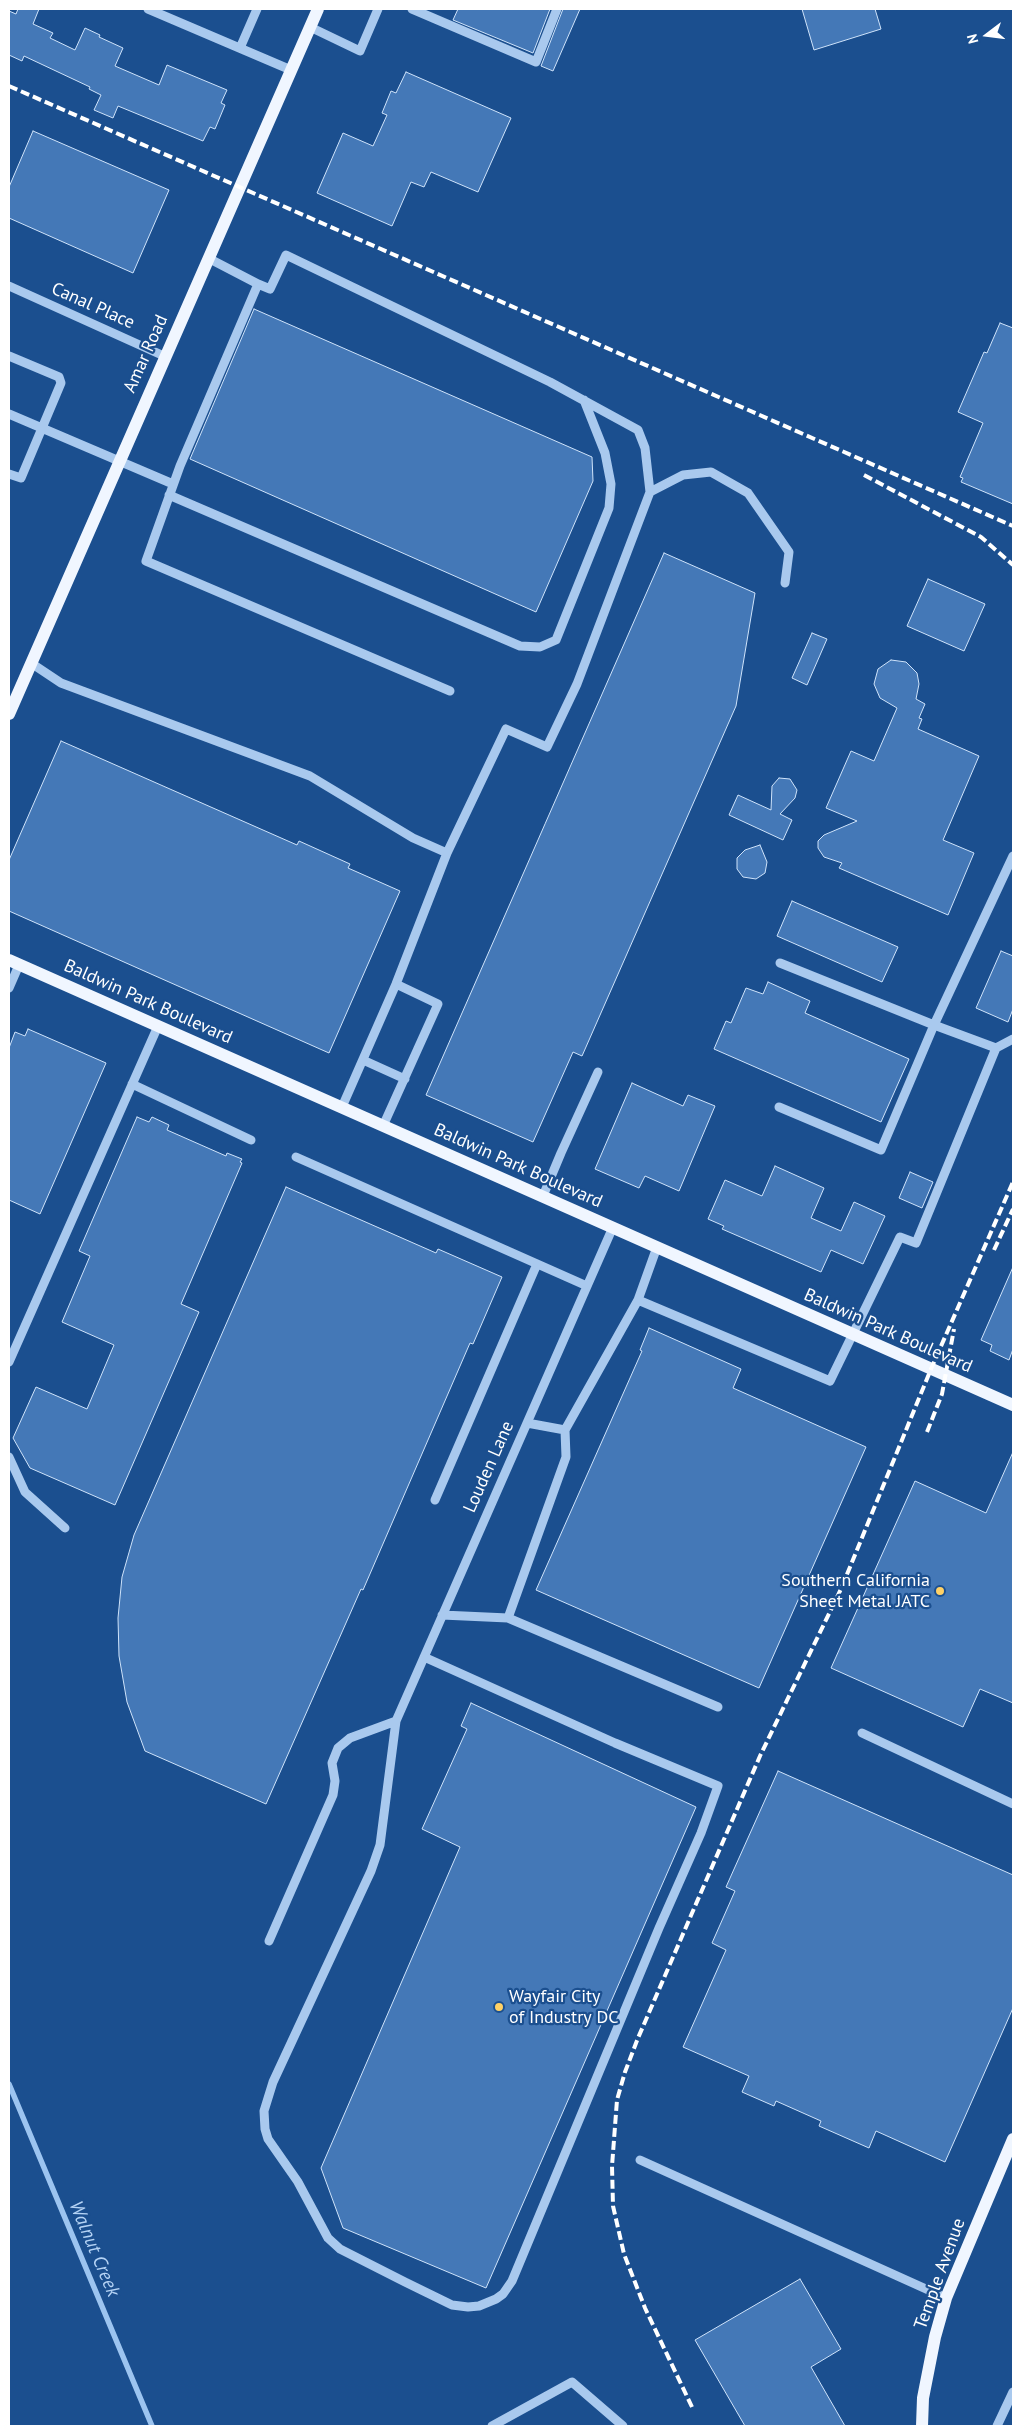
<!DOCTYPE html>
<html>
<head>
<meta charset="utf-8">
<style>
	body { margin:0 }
	#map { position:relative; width:1022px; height:2435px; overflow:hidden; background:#1b4f8f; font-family:"PT Sans",sans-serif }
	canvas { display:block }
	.frame { position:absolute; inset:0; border:10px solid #fff; pointer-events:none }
	.north { position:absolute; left:962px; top:10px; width:50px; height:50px; -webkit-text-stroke:4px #1b4f8f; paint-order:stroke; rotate:255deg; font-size:14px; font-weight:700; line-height:20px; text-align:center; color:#fff }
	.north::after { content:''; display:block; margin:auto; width:18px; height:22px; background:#fff; clip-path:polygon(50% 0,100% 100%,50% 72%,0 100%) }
</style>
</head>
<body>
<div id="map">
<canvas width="1022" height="2435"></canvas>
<div class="frame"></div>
<div class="north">N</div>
</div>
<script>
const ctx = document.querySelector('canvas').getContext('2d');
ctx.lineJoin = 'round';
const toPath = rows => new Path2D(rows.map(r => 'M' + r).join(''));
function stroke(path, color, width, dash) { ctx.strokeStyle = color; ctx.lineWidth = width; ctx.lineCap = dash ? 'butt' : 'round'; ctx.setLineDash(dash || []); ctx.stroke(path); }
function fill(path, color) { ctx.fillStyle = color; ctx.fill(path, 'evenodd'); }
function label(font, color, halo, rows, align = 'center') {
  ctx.font = font + ' "PT Sans",sans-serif'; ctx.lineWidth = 4.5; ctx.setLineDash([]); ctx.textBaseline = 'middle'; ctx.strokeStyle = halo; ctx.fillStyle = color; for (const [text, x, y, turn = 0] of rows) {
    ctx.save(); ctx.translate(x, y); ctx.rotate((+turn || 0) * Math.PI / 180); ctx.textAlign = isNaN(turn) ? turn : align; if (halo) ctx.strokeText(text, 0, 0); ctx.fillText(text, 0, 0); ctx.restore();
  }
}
stroke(toPath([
	[9,2084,152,2426]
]), '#9cc4f0', 5.5);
const building = toPath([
	[18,9,39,9,33,24,53,33,50,38,75,50,85,28,100,35,99,37,123,48,115,66,159,85,167,65,227,90,221,103,225,105,215,129,210,127,203,141,118,106,113,118,94,110,101,95,89,89,90,87,24,56,22,61,9,55,9,11,16,14,18,9],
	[458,9,550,9,533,53,453,20,458,9],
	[563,9,580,9,553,71,541,66,563,9],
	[802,9,875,9,881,29,814,50,802,9],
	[406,72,511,118,478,192,431,172,424,187,411,182,392,226,317,193,343,133,373,146,387,115,382,113,391,91,396,93,406,72],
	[33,131,169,190,133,273,9,218,9,187,33,131],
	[254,309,592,457,593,481,536,612,190,459,254,309],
	[1000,323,1013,328,1013,504,961,482,963,478,960,477,983,423,958,412,984,352,987,353,1000,323],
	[664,553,755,593,736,706,582,1056,573,1052,533,1142,426,1095,664,553],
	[928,579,985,604,964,651,907,626,928,579],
	[812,633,827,639,807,685,792,678,812,633],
	[891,660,906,662,917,673,919,684,916,699,925,704,919,718,922,719,918,729,979,756,943,840,974,853,948,915,839,868,842,863,824,857,818,848,818,841,824,835,857,821,826,808,851,751,874,761,897,708,880,698,874,684,878,669,891,660],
	[61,741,297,845,299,841,350,864,348,868,400,891,329,1053,9,911,9,860,61,741],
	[779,778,790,779,797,790,795,798,780,814,792,820,783,840,729,815,738,795,771,810,772,786,779,778],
	[760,845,767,862,765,873,756,879,743,877,737,869,737,858,745,850,760,845],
	[792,901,898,947,882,982,777,936,792,901],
	[1001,951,1013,956,1013,1009,1008,1022,976,1008,1001,951],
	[768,982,810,1001,805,1013,909,1059,881,1122,714,1049,726,1021,731,1023,746,988,763,994,768,982],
	[28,1029,106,1063,40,1214,9,1200,9,1048,15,1032,25,1036,28,1029],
	[632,1083,683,1106,688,1095,715,1106,679,1191,645,1176,639,1188,595,1169,632,1083],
	[137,1117,149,1122,152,1117,169,1125,167,1130,226,1156,227,1153,242,1159,240,1162,242,1163,181,1304,199,1312,115,1505,30,1468,13,1438,36,1387,87,1409,114,1345,62,1322,90,1256,79,1251,137,1117],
	[775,1166,824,1188,811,1218,841,1231,854,1202,885,1216,863,1264,831,1250,821,1272,722,1229,724,1226,708,1219,725,1180,762,1196,775,1166],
	[910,1172,933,1182,922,1208,899,1198,910,1172],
	[286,1187,436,1253,438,1249,502,1277,473,1344,470,1343,363,1590,361,1589,266,1804,145,1751,127,1702,119,1656,118,1618,122,1577,134,1535,286,1187],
	[1013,1267,1013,1349,1009,1360,990,1351,992,1345,981,1340,1013,1267],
	[649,1328,741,1369,733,1388,866,1447,759,1688,536,1590,642,1351,640,1350,649,1328],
	[1013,1452,1013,1703,980,1689,963,1727,831,1668,915,1481,986,1513,1013,1452],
	[471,1703,696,1807,486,2288,343,2228,321,2168,460,1847,422,1829,467,1729,461,1726,471,1703],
	[778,1771,1013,1875,1013,2008,945,2162,876,2131,869,2148,819,2126,821,2121,776,2101,774,2106,742,2092,749,2076,683,2047,726,1950,712,1943,735,1891,726,1887,778,1771],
	[800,2279,841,2349,811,2367,845,2426,745,2426,695,2340,800,2279]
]);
fill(building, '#4478b7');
stroke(building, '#cfe3fa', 1);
stroke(toPath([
	[148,9,291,70],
	[412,9,536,62,557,9],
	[310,27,360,51,378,9],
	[240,48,257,9],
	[208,258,258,284,180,466,146,561,450,691],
	[258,284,270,289,286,255,550,382,638,430,645,448,650,492,577,684,547,747,506,729,447,853],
	[9,286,164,356],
	[9,356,59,377,61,383,21,478,9,474],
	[9,414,173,484],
	[650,492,683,475,711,472,748,493,789,552,785,583],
	[169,495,520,646,540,647,556,640,609,508,611,484,605,453,584,400],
	[31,663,61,683,310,776,413,838,447,853,396,984,342,1107],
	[780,963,934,1025,1013,856],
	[9,988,19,965],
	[996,1048,1013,1039],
	[363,1060,405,1079],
	[132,1084,251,1140],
	[383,1126,438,1004,396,984],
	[296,1157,587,1286],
	[543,1196,561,1153,598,1072],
	[638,1300,657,1247],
	[9,1362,158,1026],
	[527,1423,565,1430,638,1300,830,1381,900,1237,916,1243,996,1048,934,1025,881,1150,779,1107],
	[565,1430,566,1457,508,1618,718,1707],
	[9,1457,25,1492,65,1528],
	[435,1500,537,1264],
	[442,1615,508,1618],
	[424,1657,615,1743,718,1786,701,1833,659,1928,512,2281,503,2294,496,2299,479,2306,468,2307,452,2305,405,2282,340,2249,328,2238,298,2182,268,2139,265,2129,264,2111,273,2082,371,1871,380,1845,396,1721,527,1423,613,1227],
	[862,1733,1013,1804],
	[269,1941,333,1795,335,1781,332,1763,338,1748,350,1738,396,1721],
	[640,2160,946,2298],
	[492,2426,572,2382,623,2426],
	[997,2426,1013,2392]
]), '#a9c9ee', 9);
stroke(toPath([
	[9,714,318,9],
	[9,960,1013,1405],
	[922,2426,923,2398,935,2337,946,2298,1013,2139]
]), '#f0f6ff', 12);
stroke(toPath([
	[9,86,1013,526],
	[864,475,981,537,1013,565],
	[994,1250,1013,1209],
	[927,1432,942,1394,954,1329],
	[692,2407,645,2308,624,2254,613,2206,612,2166,617,2100,625,2072,638,2038,760,1756,841,1589,931,1369,1013,1182]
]), '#fff', 4, [9, 4]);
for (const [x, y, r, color] of [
	[940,1591,5,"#ffd166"],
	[499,2007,5,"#ffd166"]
]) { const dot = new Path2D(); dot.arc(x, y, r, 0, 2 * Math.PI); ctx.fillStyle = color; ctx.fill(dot); stroke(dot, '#1b4f8f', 2); }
label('18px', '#fff', '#1b4f8f', [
	["Canal Place",93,306,24],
	["Amar Road",146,354,-66],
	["Baldwin Park Boulevard",148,1002,24],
	["Baldwin Park Boulevard",518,1166,24],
	["Baldwin Park Boulevard",888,1331,24],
	["Louden Lane",489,1467,-66],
	["Temple Avenue",940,2274,-70]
]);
label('18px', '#fff', '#1b4f8f', [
	["Southern California",930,1581],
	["Sheet Metal JATC",930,1602],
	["Wayfair City",509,1997,"left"],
	["of Industry DC",509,2018,"left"]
], 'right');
label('italic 19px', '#b5d3f5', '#1b4f8f', [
	["Walnut Creek",94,2249,67]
]);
</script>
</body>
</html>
